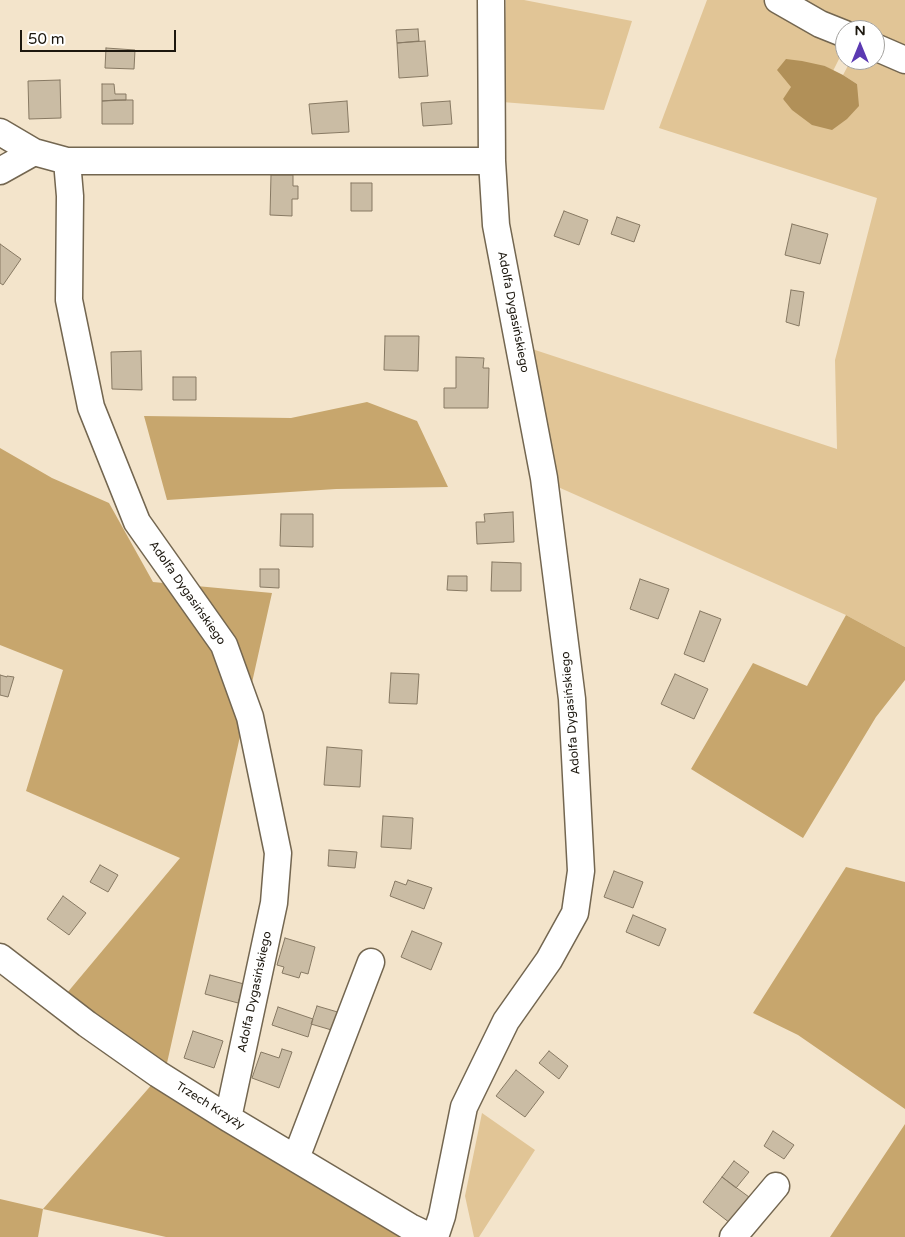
<!DOCTYPE html>
<html>
<head>
<meta charset="utf-8">
<style>
	body { margin:0 }
	#map { position:relative; width:905px; height:1237px; overflow:hidden; background:#f3e4cb; font-family:"Varela Round",sans-serif }
	canvas { display:block }
	.north { position:absolute; left:835px; top:20px; width:50px; height:50px; box-sizing:border-box; background:#fff; border:1px solid #a4a29f; border-radius:50%; rotate:0deg; font-size:14px; font-weight:700; line-height:20px; text-align:center; color:#1c170e }
	.north::after { content:''; display:block; margin:auto; width:18px; height:22px; background:#5b3ab2; clip-path:polygon(50% 0,100% 100%,50% 72%,0 100%) }
	.scale { position:absolute; left:20px; top:30px; width:156px; height:22px; box-sizing:border-box; border:2px solid #1c170e; border-top:0; padding-left:6px; font-size:15px; line-height:18px; white-space:nowrap; color:#1c170e; -webkit-text-stroke:4px #fff; paint-order:stroke }
</style>
</head>
<body>
<div id="map">
<canvas width="905" height="1237"></canvas>
<div class="north">N</div>
<div class="scale">50 m</div>
</div>
<script>
const ctx = document.querySelector('canvas').getContext('2d');
ctx.lineJoin = 'round';
function fill(path, color) { ctx.fillStyle = color; ctx.fill(path, 'evenodd'); }
const toPath = rows => new Path2D(rows.map(r => 'M' + r).join(''));
function stroke(path, color, width, dash) { ctx.strokeStyle = color; ctx.lineWidth = width; ctx.lineCap = dash ? 'butt' : 'round'; ctx.setLineDash(dash || []); ctx.stroke(path); }
function label(font, color, halo, rows, align = 'center') {
  ctx.font = font + ' "Varela Round",sans-serif'; ctx.lineWidth = 4; ctx.setLineDash([]); ctx.textBaseline = 'middle'; ctx.strokeStyle = halo; ctx.fillStyle = color; for (const [text, x, y, turn = 0] of rows) {
    ctx.save(); ctx.translate(x, y); ctx.rotate((+turn || 0) * Math.PI / 180); ctx.textAlign = isNaN(turn) ? turn : align; if (halo) ctx.strokeText(text, 0, 0); ctx.fillText(text, 0, 0); ctx.restore();
  }
}
fill(toPath([
	[506,0,524,0,632,21,604,110,502,102],
	[707,0,763,0,845,47,833,71,825,66,792,87,783,100,857,84,843,75,851,60,867,60,905,73,905,647,846,615,558,487,532,349,837,449,835,360,877,198,659,128],
	[800,0,905,0,905,45,875,33,875,30,867,30,816,10],
	[482,1113,535,1150,479,1237,474,1237,465,1196]
]), '#e1c596');
fill(toPath([
	[367,402,417,421,448,487,336,489,167,500,144,416,291,418],
	[0,448,52,478,109,503,153,582,272,593,165,1072,67,993,180,858,26,791,63,670,0,645],
	[846,615,905,647,905,680,876,717,803,838,691,769,753,663,807,686],
	[846,867,905,882,905,1109,798,1035,753,1013],
	[154,1082,196,1105,401,1237,166,1237,43,1209,38,1237,0,1237,0,1199,43,1209],
	[905,1124,905,1237,830,1237]
]), '#c7a66d');
fill(toPath([
	[786,59,802,61,825,66,843,75,857,84,859,106,847,119,832,130,812,125,792,110,783,99,791,87,777,70]
]), '#b19058');
const building = toPath([
	[418,29,419,41,397,43,396,30,418,29],
	[425,41,428,76,399,78,397,43,425,41],
	[106,48,135,50,134,69,105,68,106,48],
	[60,80,61,118,29,119,28,81,60,80],
	[102,84,114,84,115,94,126,94,126,100,102,101,102,84],
	[115,100,133,100,133,124,102,124,102,101,115,100],
	[347,101,349,132,312,134,309,104,347,101],
	[450,101,452,124,423,126,421,103,450,101],
	[271,175,293,175,293,186,298,186,298,199,292,199,292,216,270,215,271,175],
	[351,183,372,183,372,211,351,211,351,183],
	[564,211,588,220,579,245,554,236,564,211],
	[617,217,640,225,634,242,611,234,617,217],
	[792,224,828,234,820,264,785,255,792,224],
	[0,244,21,259,3,285,0,283,0,244],
	[791,290,804,292,799,326,786,322,791,290],
	[385,336,419,336,418,371,384,370,385,336],
	[141,351,142,390,112,389,111,352,141,351],
	[456,357,484,358,483,368,489,368,488,408,444,408,444,388,456,388,456,357],
	[173,377,196,377,196,400,173,400,173,377],
	[513,512,514,542,477,544,476,522,485,522,484,514,513,512],
	[281,514,313,514,313,547,280,546,281,514],
	[492,562,521,563,521,591,491,591,492,562],
	[260,569,279,569,279,588,260,587,260,569],
	[448,576,467,576,467,591,447,590,448,576],
	[640,579,669,589,658,619,630,609,640,579],
	[700,611,721,619,704,662,684,654,700,611],
	[391,673,419,674,417,704,389,703,391,673],
	[675,674,708,689,694,719,661,704,675,674],
	[0,675,7,677,7,676,14,677,8,697,0,695,0,675],
	[327,747,362,750,360,787,324,785,327,747],
	[383,816,413,818,411,849,381,847,383,816],
	[329,850,357,852,355,868,328,866,329,850],
	[100,865,118,875,108,892,90,882,100,865],
	[614,871,643,882,633,908,604,897,614,871],
	[408,880,432,888,424,909,390,896,395,881,406,885,408,880],
	[63,896,86,913,69,935,47,919,63,896],
	[633,915,666,929,659,946,626,932,633,915],
	[412,931,442,943,431,970,401,957,412,931],
	[285,938,315,947,308,974,301,972,299,978,282,973,284,967,277,965,285,938],
	[210,975,244,984,238,1003,205,994,210,975],
	[317,1006,341,1013,335,1031,311,1024,317,1006],
	[278,1007,313,1019,308,1037,272,1025,278,1007],
	[193,1031,223,1041,214,1068,184,1058,193,1031],
	[282,1049,292,1052,279,1088,252,1078,261,1052,279,1058,282,1049],
	[549,1051,568,1066,559,1079,539,1063,549,1051],
	[516,1070,544,1092,525,1117,496,1096,516,1070],
	[773,1131,794,1145,784,1159,764,1146,773,1131],
	[734,1161,749,1172,736,1188,722,1177,734,1161],
	[722,1177,749,1197,730,1223,703,1202,722,1177]
]);
fill(building, '#cabca4');
stroke(building, '#877963', 1);
const minor = toPath([
	[778,0,820,24,845,34],
	[875,47,905,60],
	[0,132,34,152],
	[67,161,70,196,69,300,91,407,137,522,224,645,250,717,278,853,274,903,228,1118],
	[0,171,34,152,67,161,492,161,491,0],
	[0,957,87,1024,158,1074,228,1118,410,1227,431,1237],
	[296,1158,371,962],
	[435,1237,442,1216,464,1107,506,1021,549,960,575,913,581,871,572,699,544,478,496,225,492,161],
	[733,1237,776,1186]
]);
stroke(minor, '#736650', 29);
stroke(minor, '#fff', 26);
label('12px', '#1c170e', '#fff', [
	["Adolfa Dygasińskiego",513,312,79],
	["Adolfa Dygasińskiego",187,593,55],
	["Adolfa Dygasińskiego",571,713,-95],
	["Adolfa Dygasińskiego",255,992,-78],
	["Trzech Krzyży",210,1106,32]
]);
</script>
</body>
</html>
